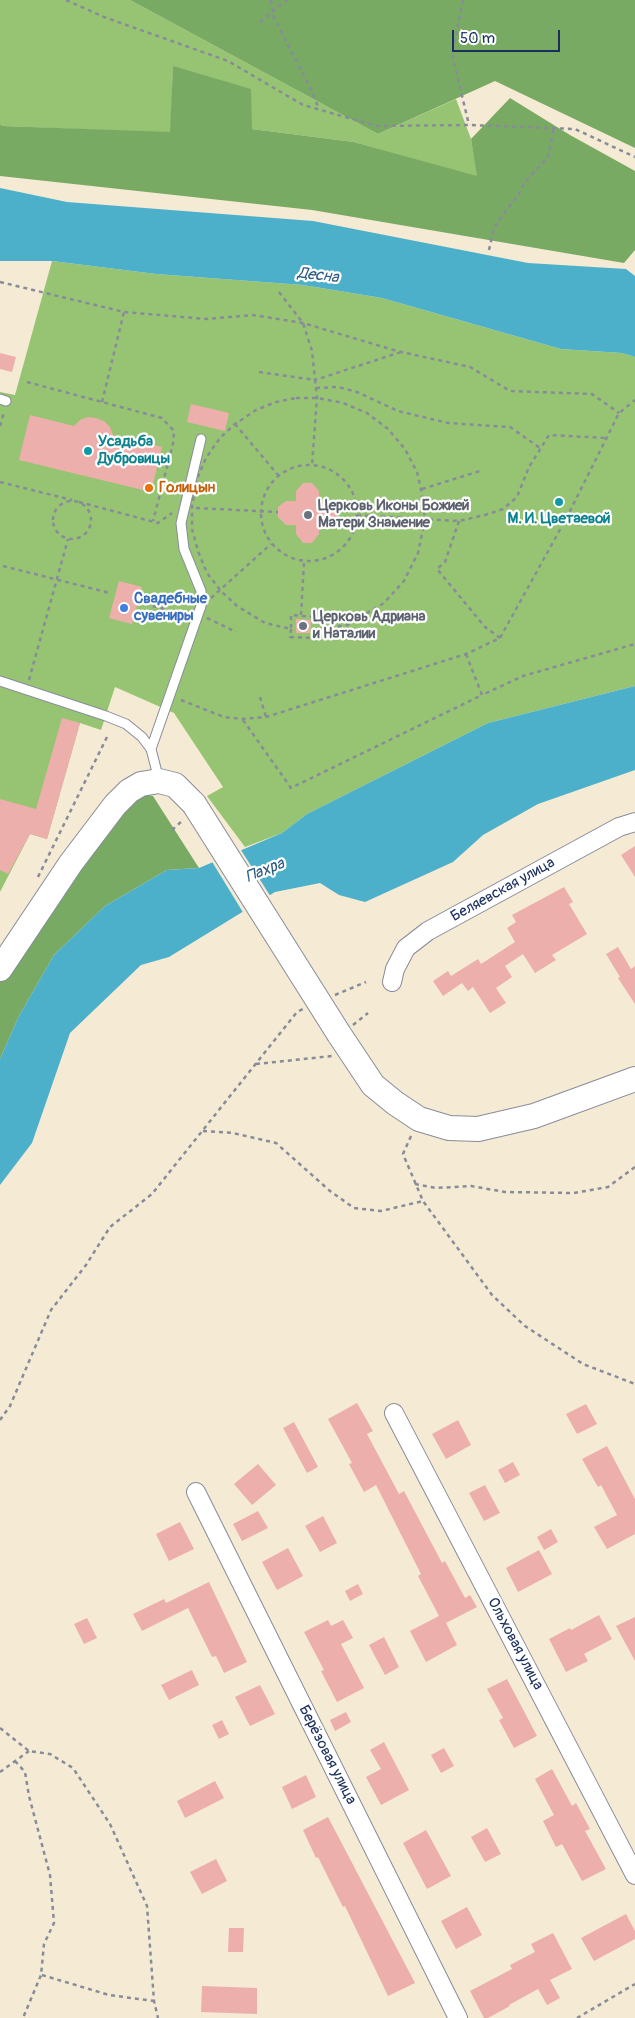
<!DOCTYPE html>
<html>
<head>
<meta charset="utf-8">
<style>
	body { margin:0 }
	#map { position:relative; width:635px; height:2018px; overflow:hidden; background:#f5ead4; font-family:Pangolin,sans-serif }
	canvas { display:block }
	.scale { position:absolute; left:452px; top:30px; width:108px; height:22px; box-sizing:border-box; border:2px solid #1b2f5e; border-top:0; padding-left:6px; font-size:15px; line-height:18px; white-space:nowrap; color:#1b2f5e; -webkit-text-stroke:4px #fff; paint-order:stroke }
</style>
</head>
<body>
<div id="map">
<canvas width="635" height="2018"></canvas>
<div class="scale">50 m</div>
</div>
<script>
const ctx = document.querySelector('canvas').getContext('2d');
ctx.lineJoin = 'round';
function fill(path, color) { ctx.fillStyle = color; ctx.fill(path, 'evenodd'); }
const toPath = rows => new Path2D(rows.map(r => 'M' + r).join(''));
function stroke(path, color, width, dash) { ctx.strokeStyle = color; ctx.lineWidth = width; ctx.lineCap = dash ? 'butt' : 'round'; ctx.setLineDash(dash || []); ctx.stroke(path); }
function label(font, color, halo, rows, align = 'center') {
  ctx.font = font + ' Pangolin,sans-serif'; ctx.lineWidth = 4.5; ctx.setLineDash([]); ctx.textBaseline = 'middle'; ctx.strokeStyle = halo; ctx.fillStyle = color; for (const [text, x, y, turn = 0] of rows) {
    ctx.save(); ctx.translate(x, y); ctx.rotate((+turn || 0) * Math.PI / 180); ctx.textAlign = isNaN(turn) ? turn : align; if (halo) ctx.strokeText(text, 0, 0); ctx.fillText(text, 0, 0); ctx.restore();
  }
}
fill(toPath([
	[0,0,130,0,378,134,456,99,471,139,478,177,354,142,252,129,173,67,171,133,3,126,0,124],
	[52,261,156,274,303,285,382,298,561,349,622,353,635,357,635,686,488,723,307,814,282,833,245,847,207,796,223,787,174,713,115,687,101,730,80,723,47,839,30,834,0,892,0,392,15,395]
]), '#97c472');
fill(toPath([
	[130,0,635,0,635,148,495,81,378,134],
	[173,66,251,89,252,129,354,142,477,176,471,139,510,98,570,135,635,171,635,250,624,263,312,210,0,176,0,124,3,126,170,132],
	[129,791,153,796,199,868,167,870,105,906,54,955,19,1016,0,1059,0,969]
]), '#79aa64');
fill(toPath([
	[0,188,67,202,313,221,528,263,626,269,635,276,635,357,622,353,561,349,382,298,303,285,156,274,52,261,0,261],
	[635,686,635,770,538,804,483,835,453,862,365,902,339,895,320,883,275,892,169,957,141,965,70,1033,32,1143,0,1185,0,1059,19,1016,54,955,105,906,167,870,199,868,282,833,307,814,488,723]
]), '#4cb0cb');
fill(toPath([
	[239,847,271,897,244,914,211,860]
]), '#f5ead4');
fill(toPath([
	[0,353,16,357,12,372,0,369],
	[191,404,229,413,225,431,187,422],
	[30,415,74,426,80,420,88,417,96,418,104,421,110,427,113,435,162,447,151,492,19,460],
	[303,483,312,483,319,491,319,501,329,501,338,507,338,517,329,525,319,525,319,534,312,543,303,543,296,534,296,525,286,525,278,517,278,507,286,501,296,501,296,491],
	[119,581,142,587,132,624,109,618],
	[296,619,311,620,310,633,296,633],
	[62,718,80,723,47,839,30,834,8,874,0,870,0,799,36,809],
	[635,846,635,877,621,855],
	[564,887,573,902,569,904,587,934,552,955,556,960,535,973,523,954,505,966,512,977,496,988,506,1003,490,1013,473,987,468,991,462,983,443,996,433,981,448,971,451,976,478,959,481,964,515,942,507,928,516,922,512,915],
	[618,947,631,969,635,966,635,1004,618,978,620,977,606,954],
	[357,1403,373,1431,367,1434,399,1494,404,1491,442,1563,445,1561,465,1598,470,1595,477,1607,446,1623,457,1645,426,1662,410,1631,439,1616,418,1576,421,1574,376,1485,364,1492,349,1464,352,1463,328,1419],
	[586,1404,597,1424,577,1434,566,1414],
	[458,1420,471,1445,446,1459,432,1434],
	[294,1422,318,1467,307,1473,283,1428],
	[607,1446,635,1499,635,1534,607,1549,594,1527,617,1515,601,1485,598,1487,582,1459],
	[513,1462,520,1475,505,1483,498,1470],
	[258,1464,276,1485,252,1505,234,1484],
	[485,1485,500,1513,484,1521,469,1493],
	[258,1511,268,1528,242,1541,233,1524],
	[323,1516,337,1543,320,1552,305,1526],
	[180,1522,194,1549,169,1561,156,1534],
	[551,1529,558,1542,544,1550,537,1537],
	[288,1548,303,1576,277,1590,262,1562],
	[539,1550,552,1574,518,1592,506,1568],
	[209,1582,247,1662,224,1673,216,1656,212,1657,188,1608,142,1631,133,1614,164,1599,166,1603],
	[358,1584,363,1594,350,1601,345,1591],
	[599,1615,612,1639,584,1654,588,1661,566,1672,549,1639,570,1628,571,1630],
	[635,1617,635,1661,616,1626],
	[87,1618,97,1638,84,1644,74,1624],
	[328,1620,331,1626,343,1620,353,1638,341,1644,364,1688,337,1702,321,1671,324,1670,304,1632],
	[384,1637,399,1667,385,1675,369,1645],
	[192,1670,199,1685,169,1700,161,1685],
	[507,1679,537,1736,514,1748,499,1720,503,1718,487,1689],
	[260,1685,275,1714,250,1726,235,1697],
	[346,1712,351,1722,335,1731,330,1720],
	[222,1720,229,1734,219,1739,212,1725],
	[384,1742,409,1790,381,1805,366,1777,381,1769,370,1750],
	[444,1748,454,1766,441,1773,431,1755],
	[552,1769,572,1806,576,1803,590,1829,585,1831,606,1869,582,1881,562,1844,556,1847,543,1821,554,1815,535,1779],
	[306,1775,316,1797,292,1809,282,1787],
	[215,1781,224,1798,185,1818,177,1801],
	[328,1817,415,1983,388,1996,345,1906,343,1907,318,1857,316,1858,303,1830],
	[487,1828,501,1854,485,1862,471,1837],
	[426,1830,451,1876,427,1889,403,1843],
	[216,1859,227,1881,202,1894,190,1872],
	[467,1907,482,1935,456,1949,441,1921],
	[626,1914,635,1931,635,1939,594,1961,581,1938],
	[229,1928,244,1928,243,1952,228,1952],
	[553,1933,572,1969,550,1980,560,1998,547,2005,538,1989,509,2005,510,2006,488,2018,484,2018,470,1991,512,1969,510,1965,535,1952,531,1944],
	[202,1986,257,1988,257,2014,201,2012]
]), '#edafac');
const service = toPath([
	[0,399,6,401],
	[0,681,106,716,126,724,142,737,151,749,159,780],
	[151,749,201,606,201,591,184,549,181,523,201,439]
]);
const minor = toPath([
	[392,982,395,969,406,948,428,931,619,827,635,822],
	[394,1413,635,1875],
	[196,1492,458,2018]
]);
const secondary = toPath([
	[0,969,71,863,115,805,129,791,141,784,159,781,175,785,194,804],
	[339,1034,373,1085,395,1103,419,1119,449,1128,478,1129,534,1116,635,1079]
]);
stroke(service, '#888c99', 11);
stroke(minor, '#888c99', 20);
stroke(secondary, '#888c99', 26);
stroke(toPath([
	[66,0,104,17,228,61,303,105,377,126,469,125,575,129,635,157],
	[271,0,274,18,309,85,319,109],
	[463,0,452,54,469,125],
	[260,22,287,0],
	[489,250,494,228,502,216,519,194,524,183,548,157,554,128],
	[0,282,124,312,206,319,253,315,303,323,397,351,470,367,510,391,592,394,619,413],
	[279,292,303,323,312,351,315,380,401,352],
	[259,372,315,380,317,398,312,465],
	[27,382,162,418,174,431,173,444,153,521],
	[316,388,338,387,357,392,398,411,448,423,510,427,540,448],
	[296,398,317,398,343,403,367,413,388,429,405,449,417,472,421,489,425,519,418,553,404,581,384,603,347,625,315,629,315,617,291,615,291,629,265,623,237,606,221,591,207,573,198,551,192,529,192,507,196,481,206,458,220,438,235,424,256,410,276,402,296,398],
	[102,402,124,312],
	[235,424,278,475],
	[0,426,4,412],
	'261 513a48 48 0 1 1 96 0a48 48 0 1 1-96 0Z',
	[0,482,72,500],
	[422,489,480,471],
	'53 520a19 19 0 1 1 38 0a19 19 0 1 1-38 0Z',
	[79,502,158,523,172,513],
	[196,508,278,512],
	[357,515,459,521,485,515,503,509,517,497,529,467,549,435,607,438],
	[459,521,445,562,437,569,485,627,500,638],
	[3,566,110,593],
	[211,598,271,544],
	[145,604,187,615],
	[301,615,304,562],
	[207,618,236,632],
	[291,629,290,637,314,638,315,630],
	[466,654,482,695,523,676,635,644],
	[29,680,68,539],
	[260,697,266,717],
	[181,700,224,717,242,719,266,717,466,654,500,638,567,517,619,413,635,400],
	[243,720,291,788,482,695],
	[172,830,182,821],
	[38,877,107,737],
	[335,995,366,982],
	[353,1025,368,1013],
	[256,1064,332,1056],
	[203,1131,233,1133,276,1143,330,1191,354,1208,381,1211,423,1201],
	[411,1136,403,1154,423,1201,492,1295,525,1326,583,1364,635,1384],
	[415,1184,436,1188,471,1186,505,1192,574,1193,608,1187,635,1167],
	[0,1420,10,1406,51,1310,86,1265,110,1227,152,1194,297,1012,303,1009],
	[0,1728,29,1751,50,1754,73,1768,110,1824,147,1906,154,2001,158,2018],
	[15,1761,25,1772,29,1796,50,1875,54,1923,44,1944,41,1975,23,2018],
	[0,1772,29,1751],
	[42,1975,109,1995,154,2001],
	[577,2018,635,1984]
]), '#888c99', 2.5, [4, 4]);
stroke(service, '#fff', 9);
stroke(minor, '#fff', 18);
stroke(secondary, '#fff', 24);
const secondaryBridge = toPath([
	[194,804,339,1034]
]);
stroke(secondaryBridge, '#888c99', 26, []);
stroke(secondaryBridge, '#fff', 24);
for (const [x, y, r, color] of [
	[88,451,5,"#0f9aa8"],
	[149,488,5,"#e8710a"],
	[559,502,5,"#0f9aa8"],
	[308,515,5,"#6b7280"],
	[124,608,5,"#3f7fe0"],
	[303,626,5,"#6b7280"]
]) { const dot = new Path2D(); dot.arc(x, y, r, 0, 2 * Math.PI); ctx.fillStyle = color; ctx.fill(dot); stroke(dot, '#fff', 2); }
label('bold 15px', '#0d838f', '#fff', [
	["Усадьба",98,442],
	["Дубровицы",98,459],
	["М. И. Цветаевой",559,519,"center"]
], 'left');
label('bold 15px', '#c56008', '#fff', [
	["Голицын",159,488]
], 'left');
label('bold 15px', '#5b616d', '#fff', [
	["Церковь Иконы Божией",318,506],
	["Матери Знамение",318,523],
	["Церковь Адриана",313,617],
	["и Наталии",313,634]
], 'left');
label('bold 15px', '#366cbe', '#fff', [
	["Свадебные",134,599],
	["сувениры",134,616]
], 'left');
label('15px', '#1b2f5e', '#fff', [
	["Беляевская улица",503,890,-29],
	["Ольховая улица",515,1644,62],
	["Берёзовая улица",327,1755,63]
]);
label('italic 16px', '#2c5c84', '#fff', [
	["Десна",318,276,7],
	["Пахра",265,871,-22]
]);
</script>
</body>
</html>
